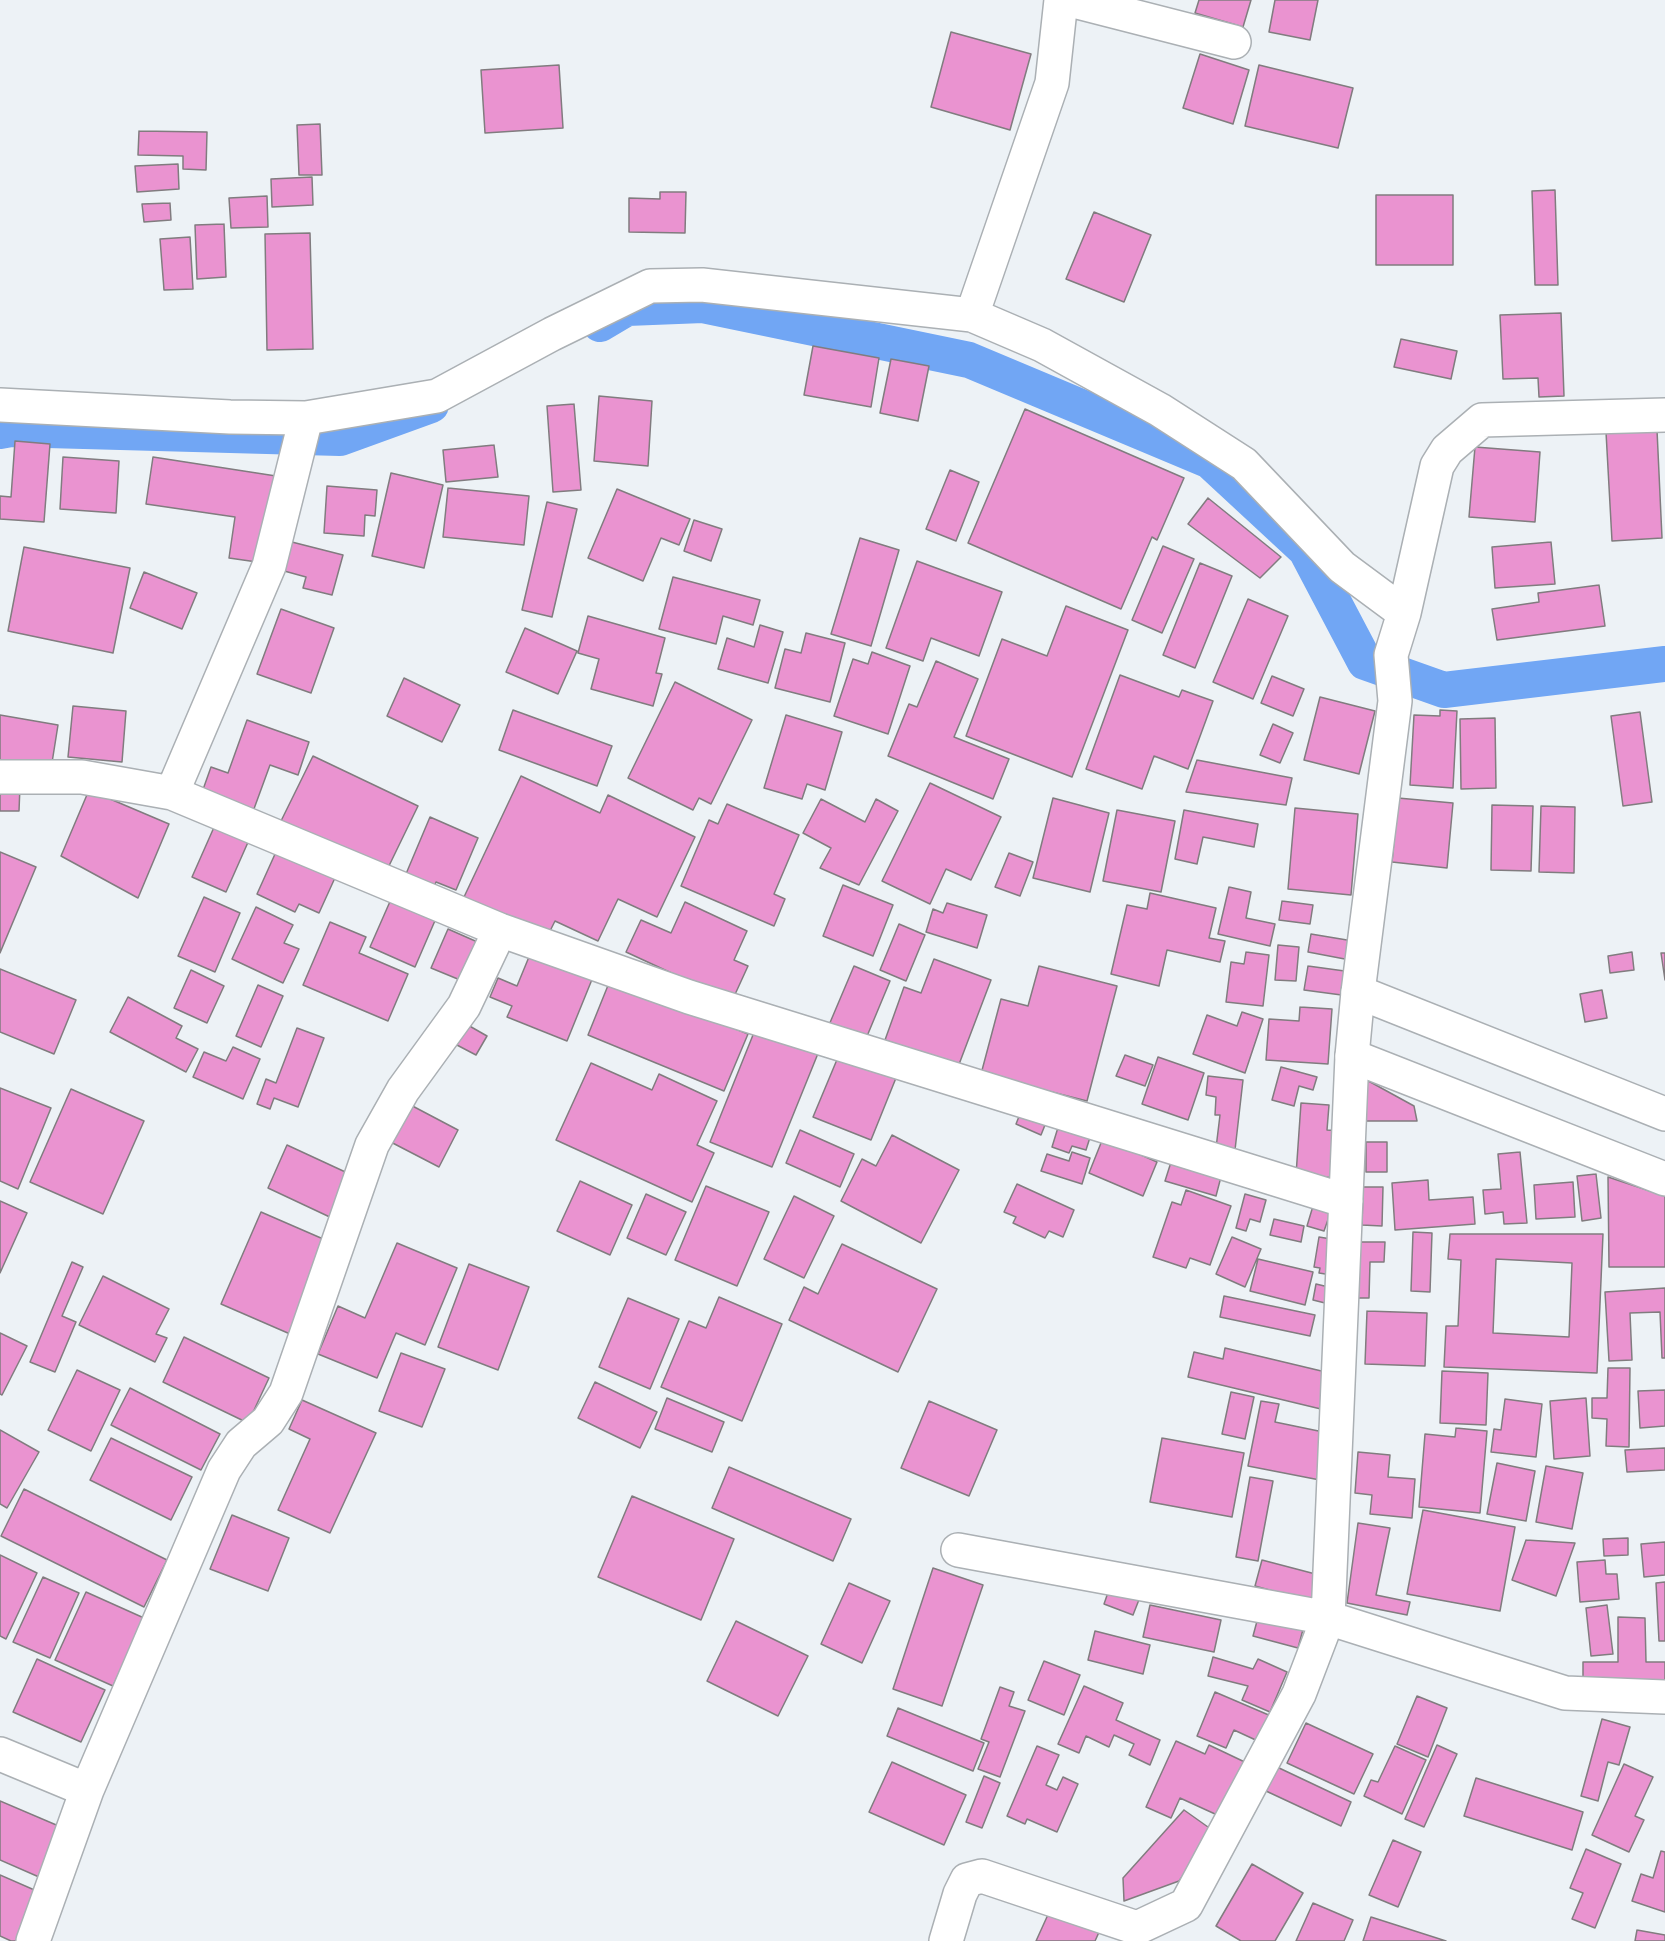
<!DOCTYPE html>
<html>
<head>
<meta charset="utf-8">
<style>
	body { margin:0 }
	canvas { display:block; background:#edf2f6 }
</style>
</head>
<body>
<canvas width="1665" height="1941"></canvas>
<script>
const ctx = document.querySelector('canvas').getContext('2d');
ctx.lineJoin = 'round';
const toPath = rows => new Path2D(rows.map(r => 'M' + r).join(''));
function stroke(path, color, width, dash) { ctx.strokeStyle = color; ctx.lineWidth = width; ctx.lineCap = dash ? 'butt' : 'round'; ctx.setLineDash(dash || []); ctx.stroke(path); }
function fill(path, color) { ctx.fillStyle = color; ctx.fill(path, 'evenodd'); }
stroke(toPath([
	[600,324,627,308,703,305,969,360,1210,461,1306,550,1365,662,1444,690,1665,664],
	[0,431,11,429,340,438,431,405]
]), '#71a6f4', 36);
const building = toPath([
	[1199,0,1251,0,1243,27,1195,13,1199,0],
	[1275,0,1318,0,1310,40,1269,32,1275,0],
	[951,32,1031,54,1010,130,931,107,951,32],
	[1200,54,1249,70,1233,124,1183,108,1200,54],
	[559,65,563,128,485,133,481,70,559,65],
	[1259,65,1353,88,1338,148,1245,126,1259,65],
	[320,124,322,175,299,175,297,125,320,124],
	[139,131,207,132,206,170,183,169,183,156,138,155,139,131],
	[178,164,179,189,137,192,135,166,178,164],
	[312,177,313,205,272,207,271,179,312,177],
	[1555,190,1558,285,1535,285,1532,191,1555,190],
	[660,192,686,192,685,233,629,232,629,198,660,199,660,192],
	[1376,195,1453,195,1453,265,1376,265,1376,195],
	[267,196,268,227,231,228,229,198,267,196],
	[170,203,171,220,144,222,142,204,170,203],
	[1094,212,1151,235,1124,302,1066,279,1094,212],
	[224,224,226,277,197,279,195,225,224,224],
	[310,233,313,349,267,350,265,234,310,233],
	[190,237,193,289,164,290,160,239,190,237],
	[1561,313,1564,396,1539,397,1538,378,1503,379,1500,315,1561,313],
	[1401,339,1457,351,1451,379,1394,367,1401,339],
	[813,346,879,358,871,407,804,395,813,346],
	[891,359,929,366,918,421,880,413,891,359],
	[599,396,652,401,648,466,594,461,599,396],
	[574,404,581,490,553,492,547,406,574,404],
	[1025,409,1184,478,1157,540,1152,537,1121,609,968,543,1025,409],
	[1657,430,1662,538,1612,541,1606,432,1657,430],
	[15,441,50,444,44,522,0,519,0,496,11,497,15,441],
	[494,445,498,477,446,482,443,450,494,445],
	[1475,447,1540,452,1535,522,1469,517,1475,447],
	[63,457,119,461,116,513,60,509,63,457],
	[153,457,276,476,264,563,229,558,235,517,146,504,153,457],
	[950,470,979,482,956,541,926,529,950,470],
	[391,473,443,485,424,568,372,556,391,473],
	[327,486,377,490,375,516,365,515,364,536,324,533,327,486],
	[448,488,529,496,524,545,443,537,448,488],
	[617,489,690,519,679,545,661,538,643,581,588,558,617,489],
	[1208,498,1281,557,1260,578,1188,524,1208,498],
	[547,502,577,509,552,617,522,610,547,502],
	[694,520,722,529,711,561,684,551,694,520],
	[860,538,899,550,871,646,831,634,860,538],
	[284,540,343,555,332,595,303,588,306,577,277,569,284,540],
	[1551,542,1555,584,1495,588,1492,547,1551,542],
	[1163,546,1194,559,1162,633,1132,620,1163,546],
	[24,547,130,568,113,653,8,631,24,547],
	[917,561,1002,592,979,656,931,638,923,661,886,648,917,561],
	[1200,563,1232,576,1195,668,1163,655,1200,563],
	[144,572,197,593,182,629,130,608,144,572],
	[673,577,760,600,753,625,723,616,716,644,659,629,673,577],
	[1599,585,1605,626,1497,640,1492,609,1539,602,1538,593,1599,585],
	[1248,599,1288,616,1253,699,1213,682,1248,599],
	[1066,606,1128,630,1072,777,966,736,1002,639,1047,656,1066,606],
	[281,609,334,628,311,693,257,674,281,609],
	[588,616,665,638,656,673,662,674,653,706,591,689,599,659,578,653,588,616],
	[760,625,783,632,768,683,718,669,727,638,754,647,760,625],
	[525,628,577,651,558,694,506,672,525,628],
	[806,633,845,643,830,702,775,688,785,649,801,653,806,633],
	[872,652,910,666,888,734,834,716,853,659,868,664,872,652],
	[936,661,978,679,954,737,1009,759,993,799,888,756,909,704,917,707,936,661],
	[1120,675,1179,697,1182,690,1213,701,1188,769,1154,756,1142,789,1086,769,1120,675],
	[1272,676,1304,689,1293,716,1261,703,1272,676],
	[404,678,460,705,442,742,387,716,404,678],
	[675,682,752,720,711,804,699,798,693,810,628,778,675,682],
	[1320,697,1375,711,1359,774,1304,760,1320,697],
	[73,706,126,711,122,762,68,757,73,706],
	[513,710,612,746,597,786,499,750,513,710],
	[1440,710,1457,711,1453,788,1410,785,1414,715,1440,716,1440,710],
	[1640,712,1652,802,1623,806,1611,716,1640,712],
	[0,715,58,725,51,769,0,761,0,715],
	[786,715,842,732,825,790,807,784,802,799,764,788,786,715],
	[1495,718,1496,788,1461,789,1460,719,1495,718],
	[247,720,309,742,298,775,270,765,251,817,200,798,211,767,228,773,247,720],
	[1273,724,1293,733,1280,763,1260,755,1273,724],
	[313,756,418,806,386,872,281,821,313,756],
	[1197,760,1292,778,1286,805,1186,792,1197,760],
	[521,776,600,813,608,795,695,837,657,917,618,899,598,941,555,921,547,937,464,897,521,776],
	[930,783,1001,817,971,880,946,869,930,904,882,881,930,783],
	[0,786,20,786,19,811,0,811,0,786],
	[89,790,169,824,138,898,61,856,89,790],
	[1053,798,1109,813,1090,892,1033,878,1053,798],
	[1398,798,1453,803,1447,868,1392,862,1398,798],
	[821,799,865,822,876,799,898,811,859,885,820,868,831,848,803,833,821,799],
	[727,804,799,835,774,894,785,899,774,926,681,886,709,820,718,824,727,804],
	[1492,805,1533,806,1531,871,1491,870,1492,805],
	[1541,806,1575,807,1574,873,1539,872,1541,806],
	[1295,808,1358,814,1351,895,1288,889,1295,808],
	[1117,810,1175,821,1161,892,1103,881,1117,810],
	[1184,810,1258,824,1254,847,1203,837,1197,864,1175,859,1184,810],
	[430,817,478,838,456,890,436,882,431,893,403,881,430,817],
	[215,825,249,840,226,892,192,877,215,825],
	[280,843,339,869,319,913,299,904,295,912,257,894,280,843],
	[0,852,36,867,0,953,0,852],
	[1009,853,1033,862,1020,896,995,887,1009,853],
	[843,885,893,905,873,956,823,936,843,885],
	[1229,887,1251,892,1246,918,1275,924,1270,946,1218,934,1229,887],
	[1150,893,1216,908,1209,938,1225,941,1220,962,1167,950,1159,986,1111,974,1127,905,1147,909,1150,893],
	[204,897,240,913,215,972,178,956,204,897],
	[392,897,437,916,415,967,370,947,392,897],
	[1282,901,1313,905,1310,924,1279,920,1282,901],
	[685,902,747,931,734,960,748,966,732,1001,626,952,641,920,671,933,685,902],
	[947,903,987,915,977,948,926,932,933,909,943,913,947,903],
	[256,907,293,925,284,943,299,949,283,983,232,959,256,907],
	[330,922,366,937,359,953,408,974,388,1021,303,985,330,922],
	[899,924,925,935,906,981,880,970,899,924],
	[448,929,482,944,465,982,431,968,448,929],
	[1311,934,1353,941,1350,960,1308,952,1311,934],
	[1278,945,1299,947,1296,981,1275,980,1278,945],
	[531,952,593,977,567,1041,507,1017,512,1006,490,997,498,978,517,986,531,952],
	[1246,952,1269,955,1263,1006,1226,1002,1231,962,1244,964,1246,952],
	[1632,952,1634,970,1610,973,1608,956,1632,952],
	[1661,953,1665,953,1665,980,1661,953],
	[934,959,991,980,958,1067,885,1040,904,987,921,993,934,959],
	[854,966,890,981,865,1041,829,1025,854,966],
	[1039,966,1117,986,1087,1101,981,1074,1001,999,1028,1006,1039,966],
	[1308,966,1352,972,1349,996,1304,990,1308,966],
	[0,969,76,1000,54,1054,0,1032,0,969],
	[191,970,224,986,207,1023,174,1008,191,970],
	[611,978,748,1034,724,1091,588,1035,611,978],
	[258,985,283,996,261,1047,236,1036,258,985],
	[1602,990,1607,1018,1585,1022,1580,994,1602,990],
	[128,997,182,1026,176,1038,198,1049,186,1072,110,1032,128,997],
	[1300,1007,1332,1009,1328,1064,1266,1060,1269,1019,1299,1021,1300,1007],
	[1242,1012,1263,1019,1245,1073,1193,1054,1207,1015,1237,1026,1242,1012],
	[466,1024,487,1036,476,1055,455,1044,466,1024],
	[757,1025,819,1051,772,1167,710,1142,757,1025],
	[297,1028,324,1038,298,1107,274,1098,270,1109,257,1104,266,1079,276,1083,297,1028],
	[233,1047,260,1059,243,1099,193,1077,204,1052,226,1061,233,1047],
	[841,1050,898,1073,871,1140,813,1117,841,1050],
	[1125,1055,1153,1065,1145,1086,1116,1076,1125,1055],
	[1158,1057,1204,1073,1188,1120,1142,1104,1158,1057],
	[591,1063,652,1090,659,1074,717,1101,697,1145,714,1153,692,1202,556,1140,591,1063],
	[1281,1067,1317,1077,1313,1090,1299,1086,1294,1106,1272,1100,1281,1067],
	[1208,1076,1243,1080,1235,1150,1216,1148,1220,1115,1215,1115,1216,1097,1206,1095,1208,1076],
	[1363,1078,1414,1106,1417,1121,1363,1121,1363,1078],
	[0,1088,51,1108,18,1189,0,1181,0,1088],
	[71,1089,144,1121,103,1214,30,1182,71,1089],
	[403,1101,458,1130,439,1167,383,1138,403,1101],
	[1301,1103,1329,1105,1327,1130,1341,1131,1338,1178,1296,1175,1301,1103],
	[1022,1109,1047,1120,1041,1135,1016,1124,1022,1109],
	[1060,1121,1092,1131,1086,1150,1072,1146,1069,1153,1052,1147,1060,1121],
	[800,1130,854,1154,840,1187,786,1163,800,1130],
	[892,1135,959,1170,921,1243,841,1201,862,1159,876,1166,892,1135],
	[1103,1138,1157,1162,1143,1196,1089,1173,1103,1138],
	[1366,1142,1387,1142,1387,1172,1366,1172,1366,1142],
	[287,1145,354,1176,334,1219,268,1188,287,1145],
	[1072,1152,1090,1158,1082,1184,1041,1171,1047,1154,1069,1161,1072,1152],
	[1520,1152,1527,1223,1504,1224,1503,1212,1485,1214,1483,1190,1501,1189,1498,1154,1520,1152],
	[1172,1159,1222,1173,1216,1196,1165,1181,1172,1159],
	[1596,1174,1601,1218,1582,1221,1577,1176,1596,1174],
	[1608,1177,1665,1196,1665,1267,1609,1267,1608,1177],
	[1428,1180,1429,1200,1473,1197,1475,1224,1395,1230,1392,1183,1428,1180],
	[580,1181,632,1205,610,1255,557,1231,580,1181],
	[1573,1182,1575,1217,1536,1219,1534,1185,1573,1182],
	[1017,1184,1074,1210,1063,1237,1049,1231,1045,1238,1013,1223,1016,1217,1004,1212,1017,1184],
	[706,1186,769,1212,737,1286,675,1260,706,1186],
	[1363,1187,1383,1187,1382,1226,1362,1225,1363,1187],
	[1186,1190,1231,1206,1210,1265,1190,1258,1186,1268,1153,1257,1172,1202,1181,1205,1186,1190],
	[646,1194,686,1212,666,1255,627,1238,646,1194],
	[1245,1194,1266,1200,1260,1222,1250,1219,1246,1231,1236,1228,1245,1194],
	[794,1196,834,1216,804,1278,764,1259,794,1196],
	[0,1201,27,1213,0,1273,0,1201],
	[1313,1206,1331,1211,1324,1231,1307,1226,1313,1206],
	[261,1212,337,1245,297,1337,221,1304,261,1212],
	[1274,1219,1304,1226,1301,1242,1270,1235,1274,1219],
	[1413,1232,1432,1233,1430,1292,1411,1291,1413,1232],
	[1450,1234,1603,1234,1597,1373,1444,1367,1446,1326,1458,1326,1461,1260,1448,1259,1450,1234],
	[1496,1259,1572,1263,1569,1337,1493,1333,1496,1259],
	[1232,1237,1261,1249,1245,1287,1216,1274,1232,1237],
	[1319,1237,1343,1241,1338,1276,1319,1273,1320,1268,1314,1267,1319,1237],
	[1353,1242,1385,1242,1384,1262,1370,1262,1369,1298,1352,1298,1353,1242],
	[397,1243,457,1268,425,1345,396,1333,377,1378,318,1354,338,1306,365,1318,397,1243],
	[842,1244,937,1289,898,1372,789,1320,804,1287,818,1294,842,1244],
	[1258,1259,1313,1272,1305,1305,1250,1291,1258,1259],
	[72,1262,83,1267,62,1316,76,1322,55,1372,30,1362,72,1262],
	[469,1264,529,1287,498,1370,438,1347,469,1264],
	[103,1276,169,1309,156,1334,167,1338,155,1362,79,1325,103,1276],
	[1316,1284,1337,1289,1333,1305,1313,1300,1316,1284],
	[1665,1288,1665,1358,1662,1358,1660,1312,1630,1313,1632,1360,1609,1361,1605,1292,1665,1288],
	[1224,1296,1315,1315,1310,1336,1220,1317,1224,1296],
	[719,1297,782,1324,742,1421,661,1387,689,1321,706,1328,719,1297],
	[628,1298,679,1319,650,1389,599,1367,628,1298],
	[1367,1311,1427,1313,1425,1366,1365,1364,1367,1311],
	[0,1333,27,1346,2,1395,0,1394,0,1333],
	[184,1337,269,1378,248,1423,163,1382,184,1337],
	[1225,1348,1334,1374,1325,1410,1188,1377,1194,1352,1223,1359,1225,1348],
	[401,1353,445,1369,422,1427,379,1411,401,1353],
	[1608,1368,1630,1368,1629,1447,1606,1446,1607,1419,1592,1418,1592,1398,1607,1398,1608,1368],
	[77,1370,120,1390,91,1451,48,1430,77,1370],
	[1442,1371,1488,1373,1486,1425,1440,1423,1442,1371],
	[595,1382,657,1412,640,1448,578,1418,595,1382],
	[130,1388,220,1434,201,1470,111,1425,130,1388],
	[1665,1390,1665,1426,1640,1428,1638,1391,1665,1390],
	[1231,1392,1254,1397,1245,1439,1222,1434,1231,1392],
	[667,1398,724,1422,712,1452,655,1429,667,1398],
	[1586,1398,1590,1456,1554,1459,1550,1401,1586,1398],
	[1505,1399,1542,1404,1536,1457,1491,1452,1494,1429,1501,1430,1505,1399],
	[302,1400,376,1433,330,1533,278,1510,310,1439,289,1429,302,1400],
	[929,1401,997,1430,969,1496,901,1468,929,1401],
	[1261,1401,1279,1404,1275,1422,1333,1434,1325,1481,1248,1466,1261,1401],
	[1456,1428,1487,1431,1480,1513,1419,1507,1425,1434,1455,1437,1456,1428],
	[0,1430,39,1452,7,1508,0,1504,0,1430],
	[111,1438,192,1477,171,1520,90,1480,111,1438],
	[1162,1438,1244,1453,1232,1517,1150,1502,1162,1438],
	[1665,1448,1665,1470,1627,1472,1625,1450,1665,1448],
	[1358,1452,1390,1455,1388,1477,1415,1479,1412,1518,1370,1514,1372,1495,1355,1493,1358,1452],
	[1497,1463,1535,1471,1526,1521,1487,1514,1497,1463],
	[1546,1466,1583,1473,1572,1529,1536,1522,1546,1466],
	[729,1467,851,1519,833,1561,712,1508,729,1467],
	[1250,1477,1273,1481,1258,1561,1236,1557,1250,1477],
	[24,1489,167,1560,144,1607,1,1536,24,1489],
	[632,1496,734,1539,701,1620,598,1577,632,1496],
	[1423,1510,1515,1527,1500,1611,1407,1594,1423,1510],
	[232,1515,289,1538,268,1591,210,1569,232,1515],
	[1358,1523,1390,1528,1376,1595,1410,1602,1407,1615,1347,1603,1358,1523],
	[1628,1538,1628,1555,1604,1556,1603,1539,1628,1538],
	[1526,1540,1575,1543,1556,1596,1512,1580,1526,1540],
	[1665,1542,1665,1575,1644,1577,1641,1544,1665,1542],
	[0,1555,37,1573,6,1639,0,1636,0,1555],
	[1262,1560,1323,1576,1316,1603,1255,1586,1262,1560],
	[1605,1560,1606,1574,1617,1574,1619,1599,1580,1602,1577,1562,1605,1560],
	[933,1568,983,1585,942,1706,893,1689,933,1568],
	[43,1577,79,1593,50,1658,13,1642,43,1577],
	[1112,1581,1142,1592,1133,1615,1104,1604,1112,1581],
	[1665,1582,1665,1641,1659,1641,1656,1583,1665,1582],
	[849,1583,890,1601,862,1663,821,1644,849,1583],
	[86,1592,144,1618,113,1686,55,1660,86,1592],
	[1150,1605,1221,1620,1214,1652,1143,1637,1150,1605],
	[1607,1605,1613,1654,1591,1656,1586,1608,1607,1605],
	[1260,1610,1305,1622,1298,1648,1253,1636,1260,1610],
	[1618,1617,1645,1618,1646,1662,1665,1662,1665,1687,1583,1687,1583,1662,1618,1662,1618,1617],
	[736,1621,808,1656,778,1716,707,1681,736,1621],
	[1095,1631,1150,1645,1143,1674,1088,1660,1095,1631],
	[1213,1657,1253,1669,1258,1659,1287,1672,1270,1712,1242,1700,1248,1686,1208,1676,1213,1657],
	[37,1659,105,1690,81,1742,13,1712,37,1659],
	[1044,1661,1080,1675,1064,1715,1028,1700,1044,1661],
	[1084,1686,1123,1703,1116,1720,1160,1740,1150,1765,1129,1755,1134,1744,1114,1735,1109,1747,1086,1736,1079,1753,1058,1744,1084,1686],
	[1000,1687,1014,1692,1009,1706,1025,1711,1000,1777,978,1769,989,1742,981,1739,1000,1687],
	[1215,1692,1271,1716,1260,1742,1234,1730,1226,1748,1197,1736,1215,1692],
	[1417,1696,1447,1708,1428,1757,1397,1744,1417,1696],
	[898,1708,984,1743,973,1771,887,1736,898,1708],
	[1602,1719,1630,1727,1619,1765,1608,1762,1598,1801,1581,1796,1602,1719],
	[1306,1723,1373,1754,1354,1794,1287,1763,1306,1723],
	[1176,1741,1205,1754,1209,1745,1251,1765,1226,1819,1180,1798,1171,1818,1146,1807,1176,1741],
	[1437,1745,1457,1754,1424,1827,1405,1819,1437,1745],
	[1037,1746,1059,1755,1046,1785,1057,1790,1063,1777,1078,1784,1057,1832,1027,1819,1025,1824,1007,1816,1037,1746],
	[1395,1746,1426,1760,1402,1814,1364,1796,1371,1780,1378,1782,1395,1746],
	[892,1762,966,1795,944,1845,869,1812,892,1762],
	[1624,1764,1653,1777,1635,1816,1644,1820,1629,1852,1592,1835,1624,1764],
	[1277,1767,1351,1802,1341,1826,1266,1791,1277,1767],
	[984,1776,1000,1783,982,1828,966,1822,984,1776],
	[1476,1778,1583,1812,1572,1850,1464,1816,1476,1778],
	[0,1801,61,1827,39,1877,0,1860,0,1801],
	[1184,1810,1215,1832,1179,1881,1124,1901,1123,1878,1184,1810],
	[1393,1840,1421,1852,1398,1907,1369,1895,1393,1840],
	[1586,1849,1621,1864,1595,1928,1572,1919,1583,1893,1570,1888,1586,1849],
	[1661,1851,1665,1852,1665,1912,1632,1901,1641,1874,1653,1878,1661,1851],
	[1252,1864,1303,1893,1275,1941,1241,1941,1216,1926,1252,1864],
	[0,1875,39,1892,19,1941,11,1941,0,1936,0,1875],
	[1313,1903,1353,1920,1344,1941,1296,1941,1313,1903],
	[1051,1908,1100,1930,1095,1941,1036,1941,1051,1908],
	[1371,1917,1446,1941,1363,1941,1371,1917],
	[1637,1930,1665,1935,1665,1941,1635,1941,1637,1930]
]);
fill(building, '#ea93d0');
stroke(building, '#817c7f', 1.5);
const street = toPath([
	[1070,0,1234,42],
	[972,315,1052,83,1061,0],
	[0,405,230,417,306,418,437,396,552,334,650,286,702,285,972,315,1042,345,1160,410,1244,464,1342,567,1404,613],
	[0,777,82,777,172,793,500,930,689,997,1346,1201],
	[172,793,269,566,306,418],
	[958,1550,1328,1618,1565,1693,1665,1697],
	[0,1754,87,1790],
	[33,1941,87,1790,224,1470,241,1444,268,1421,286,1393,372,1145,403,1090,464,1006,500,930],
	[946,1941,960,1894,967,1880,982,1876,1137,1928,1186,1905,1299,1694,1328,1618,1352,1056,1358,992,1395,701,1391,655,1404,613,1437,466,1447,450,1482,420,1665,415]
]);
const secondary = toPath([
	[1358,992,1665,1114],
	[1352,1056,1665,1179]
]);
stroke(street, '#abb0b4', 36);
stroke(secondary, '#abb0b4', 36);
stroke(street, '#fff', 33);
stroke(secondary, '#fff', 33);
</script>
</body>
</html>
